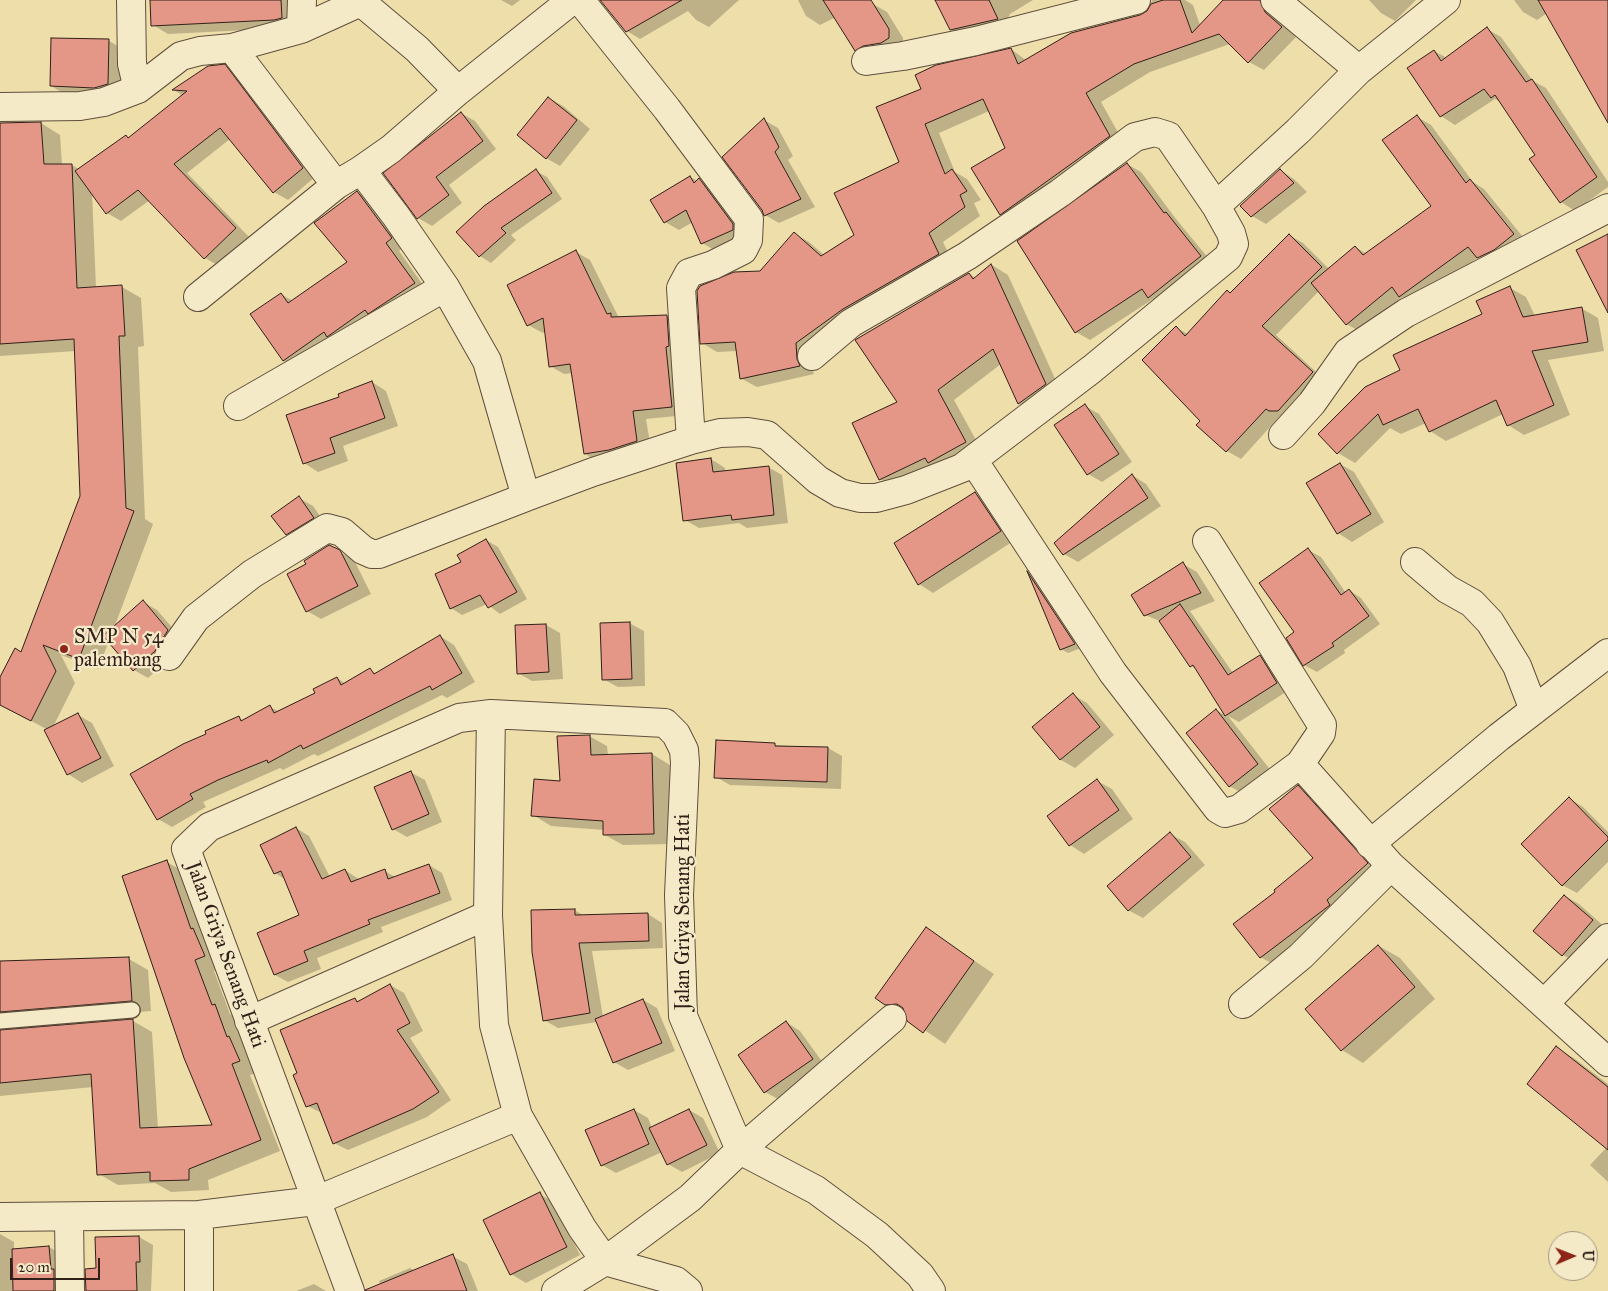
<!DOCTYPE html>
<html>
<head>
<meta charset="utf-8">
<style>
	body { margin:0 }
	#map { position:relative; width:1608px; height:1291px; overflow:hidden; background:#eedeaa; font-family:"IM FELL Great Primer",serif }
	canvas { display:block }
	.north { position:absolute; left:1548px; top:1231px; width:50px; height:50px; box-sizing:border-box; background:#f4eac8; border:1px solid #a69982; border-radius:50%; rotate:89deg; font-size:14px; font-weight:700; line-height:20px; text-align:center; color:#311f19 }
	.north::after { content:''; display:block; margin:auto; width:18px; height:22px; background:#8f2418; clip-path:polygon(50% 0,100% 100%,50% 72%,0 100%) }
	.scale { position:absolute; left:10px; top:1258px; width:90px; height:22px; box-sizing:border-box; border:2px solid #311f19; border-top:0; padding-left:6px; font-size:15px; line-height:18px; white-space:nowrap; color:#311f19; -webkit-text-stroke:4px #f4eac8; paint-order:stroke }
</style>
</head>
<body>
<div id="map">
<canvas width="1608" height="1291"></canvas>
<div class="north">U</div>
<div class="scale">20 m</div>
</div>
<script>
const ctx = document.querySelector('canvas').getContext('2d');
ctx.lineJoin = 'round';
function fill(path, color) { ctx.fillStyle = color; ctx.fill(path, 'evenodd'); }
const toPath = rows => new Path2D(rows.map(r => 'M' + r).join(''));
function stroke(path, color, width, dash) { ctx.strokeStyle = color; ctx.lineWidth = width; ctx.lineCap = dash ? 'butt' : 'round'; ctx.setLineDash(dash || []); ctx.stroke(path); }
function label(font, color, halo, rows, align = 'center') {
  ctx.font = font + ' "IM FELL Great Primer",serif'; ctx.lineWidth = 4.5; ctx.setLineDash([]); ctx.textBaseline = 'middle'; ctx.strokeStyle = halo; ctx.fillStyle = color; for (const [text, x, y, turn = 0] of rows) {
    ctx.save(); ctx.translate(x, y); ctx.rotate((+turn || 0) * Math.PI / 180); ctx.textAlign = isNaN(turn) ? turn : align; if (halo) ctx.strokeText(text, 0, 0); ctx.fillText(text, 0, 0); ctx.restore();
  }
}
fill(toPath([
	[152,0,298,0,289,28,168,34,153,25],
	[501,0,520,0,512,6],
	[602,0,739,0,709,27,696,20,688,11,640,39,627,31],
	[798,0,851,0,854,8,820,25,806,16],
	[936,0,1033,0,1010,14,1008,18,1012,28,966,38,951,29],
	[1152,0,1185,0,1193,5,1200,25,1224,0,1274,0,1297,36,1264,70,1249,62,1230,44,1150,72,1101,102,1125,145,1016,222,1001,214,1007,149,989,111,939,133,955,172,967,179,981,200,974,203,980,216,943,242,953,263,812,369,814,374,757,387,742,379,737,351,717,352,702,343,794,233,809,242,824,255,855,235,900,162,923,89,1011,49,1027,61,1140,16,1147,12],
	[1369,0,1416,0,1395,21,1381,13],
	[1514,0,1608,0,1608,120,1547,13,1537,20,1523,12],
	[873,4,887,12,903,38,903,46,870,58,855,50],
	[1487,29,1501,37,1533,81,1546,88,1608,182,1608,187,1575,211,1561,202,1537,156,1502,103,1495,99,1455,125,1441,116,1434,51,1447,58],
	[109,41,123,49,122,92,65,94,51,86],
	[225,66,239,74,316,176,288,200,274,192,230,139,187,173,249,237,219,266,205,258,150,200,121,221,107,213,92,192,96,288,122,287,141,298,144,346,138,347,145,519,153,524,114,628,143,602,157,610,182,639,169,659,148,678,134,670,109,641,98,669,61,655,75,683,53,727,78,715,92,723,114,766,82,783,68,774,48,730,0,704,0,680,22,653,81,496,76,351,0,356,0,124,41,123,60,135,62,165,72,165,80,170,126,136,129,138,183,96,174,90,208,67],
	[549,98,563,106,590,129,560,166,546,158],
	[461,113,475,121,496,149,449,185,462,203,432,226,418,218],
	[1417,117,1431,125,1473,182,1484,189,1527,242,1493,266,1479,257,1414,304,1403,297,1361,332,1346,324,1319,291,1276,335,1326,381,1284,419,1280,416,1241,459,1227,451,1202,421,1176,328,1188,334,1227,291,1231,293,1289,235,1303,243,1329,269,1355,247,1367,254,1433,206],
	[764,120,778,128,793,156,788,160,815,207,779,223,765,215],
	[1127,164,1141,172,1176,219,1214,265,1163,305,1153,299,1090,340,1076,332],
	[1280,170,1294,179,1307,192,1266,224,1252,216],
	[536,171,547,177,562,199,511,235,516,240,491,263,480,256,458,232],
	[690,177,713,188,747,233,716,251,702,243,693,222,679,230,665,222],
	[357,192,371,200,405,246,399,251,428,292,298,369,284,361,281,294,293,301,349,263],
	[576,252,590,260,619,318,667,316,681,324,686,415,646,419,651,449,599,462,585,454,573,373,564,374,550,366,546,331,543,333,528,325],
	[992,265,1008,275,1062,394,1036,413,1019,404,1001,364,954,400,982,451,897,489,880,479,854,424,898,402,969,274,976,278],
	[1510,288,1526,297,1535,316,1581,308,1598,318,1604,351,1548,360,1570,415,1524,435,1508,425,1503,414,1446,441,1430,431,1426,423,1401,434,1390,428,1355,463,1338,453,1319,434,1401,371,1483,315],
	[372,382,386,391,398,426,343,446,348,461,318,472,304,463,341,397],
	[1085,406,1099,414,1132,462,1102,482,1088,474],
	[711,459,725,468,725,472,768,467,782,475,788,523,747,528,739,523,699,528,685,520],
	[1340,464,1354,472,1384,522,1352,542,1338,533,1308,484],
	[1132,475,1146,484,1161,506,1078,562,1064,554],
	[976,494,990,502,1015,540,933,593,919,584,895,543],
	[299,498,313,506,327,526,301,542,286,534],
	[486,540,498,547,527,599,500,614,487,604,462,615,451,608,463,563],
	[329,546,354,560,371,594,321,619,307,611],
	[1308,550,1321,557,1346,593,1349,590,1361,598,1380,624,1344,650,1345,653,1317,672,1304,665,1296,633],
	[1183,564,1197,572,1215,601,1190,611,1233,673,1260,657,1273,664,1289,690,1239,722,1228,716,1272,772,1244,794,1229,786,1216,710,1228,717,1198,670,1191,666,1162,622,1145,615],
	[1030,573,1034,576,1081,648,1068,653,1061,649],
	[629,623,644,631,645,686,618,687,603,679],
	[546,625,560,633,563,679,532,681,518,673],
	[440,636,454,645,475,682,447,698,442,695,318,756,314,754,283,770,280,768,203,802,206,807,172,827,158,819,207,734,239,718,244,721,270,707,280,712,316,693,337,678,346,684,370,670,377,674],
	[1073,695,1087,703,1114,735,1075,768,1061,760,1034,727],
	[589,736,607,746,608,755,652,754,670,765,672,844,623,845,605,835,604,830,551,826,533,815,561,782],
	[718,742,828,748,842,756,841,789,730,785,716,777],
	[410,772,425,780,442,822,407,837,393,829],
	[1097,781,1112,789,1133,819,1084,854,1070,845,1049,816],
	[1298,787,1316,797,1385,874,1279,967,1260,957,1277,892,1315,859],
	[1569,798,1583,807,1608,832,1608,862,1577,893,1562,885],
	[296,828,309,836,330,877,345,870,360,880,385,871,397,878,429,865,442,873,452,900,381,927,383,932,317,958,321,969,288,982,275,975,258,933,301,916,286,880,275,873],
	[1170,834,1185,842,1205,865,1143,918,1128,910],
	[167,862,186,873,224,967,214,971,230,1014,235,1017,259,1072,250,1075,280,1151,208,1180,209,1190,171,1192,155,1183,118,1185,99,1174,93,1087,0,1096,0,963,129,959,148,970,151,1011,19,1022,11,1028,11,1031,133,1021,152,1032,158,1129,214,1127],
	[1565,896,1579,904,1607,929,1577,963,1563,955,1535,931],
	[574,910,585,916,648,914,662,923,663,948,592,951,603,1017,643,1000,657,1008,675,1051,628,1070,614,1062,597,1022,558,1028,544,1020],
	[927,929,994,974,945,1044,886,1004],
	[1379,946,1400,958,1435,999,1363,1063,1342,1050,1306,1009],
	[390,985,404,993,423,1031,410,1038,451,1100,427,1117,348,1150,334,1143,322,1113,307,1106,299,1074,355,999,359,1002],
	[786,1022,800,1031,826,1067,780,1100,765,1092],
	[1557,1048,1575,1059,1608,1084,1608,1182,1590,1165,1607,1147],
	[634,1110,648,1118,652,1128,689,1110,703,1118,720,1153,682,1172,668,1164,662,1152,616,1173,602,1165],
	[539,1194,554,1202,580,1255,526,1283,511,1274,485,1220],
	[0,1234,14,1242,14,1250,49,1247,63,1255,69,1291,0,1291],
	[139,1237,153,1245,151,1291,85,1291,87,1270,97,1270,97,1238],
	[452,1256,467,1264,478,1291,383,1291,379,1281,410,1268,415,1271],
	[314,1284,326,1291,296,1291]
]), '#0003');
const building = toPath([
	[150,0,281,0,282,18,274,20,151,26,150,0],
	[600,0,682,0,626,32,600,0],
	[823,0,871,0,889,29,889,38,881,43,863,46,855,51,823,0],
	[935,0,989,0,998,19,950,30,935,0],
	[1163,0,1180,0,1192,33,1223,0,1260,0,1265,12,1282,27,1248,63,1219,34,1134,64,1086,93,1110,136,1000,215,971,168,1005,148,983,99,925,124,945,174,952,169,967,191,960,195,965,207,929,233,939,254,843,309,796,343,797,359,800,366,740,379,735,342,700,344,697,291,700,286,734,272,760,271,794,232,821,256,854,235,834,193,899,162,876,107,921,89,915,75,936,65,1011,48,1018,64,1071,33,1140,15,1147,11,1151,4,1163,0],
	[1538,0,1608,0,1608,123,1538,0],
	[1487,27,1526,82,1532,79,1597,177,1560,203,1529,159,1535,155,1495,95,1491,98,1484,89,1440,117,1407,68,1434,50,1441,61,1487,27],
	[51,38,109,39,108,84,94,88,50,86,51,38],
	[225,64,303,168,273,193,220,128,174,164,236,228,204,259,138,190,106,214,75,171,126,135,128,138,187,91,172,90,208,66,225,64],
	[548,97,577,120,546,159,517,135,548,97],
	[461,112,483,141,436,177,449,195,417,219,383,173,461,112],
	[1417,115,1466,183,1470,179,1514,234,1494,250,1477,258,1468,247,1399,297,1392,287,1346,325,1311,283,1355,246,1363,255,1431,206,1382,140,1417,115],
	[764,118,779,147,775,152,801,199,764,216,762,210,722,157,764,118],
	[41,122,44,164,72,164,77,288,122,285,125,336,119,336,126,508,134,511,79,659,43,645,56,671,31,721,0,705,0,677,15,648,21,652,80,496,74,339,0,344,0,123,41,122],
	[1127,163,1164,213,1166,212,1201,256,1148,298,1142,289,1075,333,1017,241,1127,163],
	[536,169,552,193,501,228,506,233,479,257,456,232,484,206,536,169],
	[1280,169,1294,183,1251,217,1240,206,1280,169],
	[690,176,694,183,699,178,733,224,733,230,701,244,686,210,664,223,650,200,690,176],
	[357,191,392,238,386,243,415,283,368,314,365,310,327,337,324,332,283,361,250,314,281,293,288,303,347,262,314,223,357,191],
	[1289,234,1322,267,1262,326,1313,372,1278,411,1269,411,1266,409,1226,452,1196,425,1200,421,1142,360,1176,326,1185,336,1227,290,1230,293,1289,234],
	[1608,234,1608,313,1576,250,1608,234],
	[576,250,607,314,611,313,611,317,667,315,669,346,666,347,672,407,633,411,637,441,609,450,584,454,570,364,549,367,543,318,527,326,507,285,576,250],
	[991,264,1046,384,1018,404,993,349,938,390,966,442,928,463,925,458,879,480,852,423,897,402,855,340,969,273,973,279,991,264],
	[1510,286,1523,317,1582,307,1588,342,1532,351,1554,405,1507,426,1496,400,1429,432,1418,409,1383,425,1378,414,1337,454,1318,434,1365,387,1400,370,1393,355,1482,314,1476,301,1510,286],
	[372,381,385,418,330,438,335,453,303,464,286,415,339,397,338,394,372,381],
	[1085,404,1119,454,1087,475,1054,425,1085,404],
	[711,458,713,472,769,466,774,515,732,520,731,515,683,521,676,463,711,458],
	[1340,463,1371,514,1337,534,1306,483,1340,463],
	[1132,474,1148,498,1063,555,1054,543,1132,474],
	[975,492,1001,531,918,585,894,543,975,492],
	[299,496,314,518,286,535,271,516,299,496],
	[486,539,517,592,488,608,480,595,450,609,435,574,461,562,457,555,486,539],
	[329,545,340,550,358,586,306,612,287,574,306,564,304,561,329,545],
	[1308,548,1341,595,1349,589,1369,616,1332,643,1334,646,1303,666,1286,638,1294,632,1259,583,1308,548],
	[1183,562,1201,593,1144,616,1131,595,1183,562],
	[1027,571,1075,644,1060,650,1027,571],
	[143,600,168,630,155,651,133,671,103,636,143,600],
	[1180,604,1228,675,1260,655,1277,683,1225,716,1193,665,1190,667,1159,621,1180,604],
	[630,622,632,679,602,680,600,623,630,622],
	[546,624,549,672,517,674,515,625,546,624],
	[440,635,462,673,432,690,430,686,303,749,301,745,268,763,267,760,218,780,190,794,193,799,157,820,130,774,183,744,206,734,205,731,239,716,241,721,270,705,274,713,315,693,313,689,337,677,341,685,370,668,374,674,440,635],
	[1073,693,1100,727,1060,760,1032,727,1073,693],
	[1216,709,1258,764,1229,787,1186,733,1216,709],
	[78,713,101,758,67,775,44,730,78,713],
	[590,735,591,755,652,753,654,834,603,835,603,821,531,816,534,779,560,781,557,736,590,735],
	[716,740,775,743,775,746,828,747,827,782,714,778,716,740],
	[411,771,429,814,392,830,374,787,411,771],
	[1097,779,1119,810,1069,846,1047,816,1097,779],
	[1298,785,1368,863,1327,900,1330,905,1260,958,1233,924,1275,892,1274,890,1313,858,1269,809,1298,785],
	[1569,797,1608,837,1608,840,1562,886,1521,844,1569,797],
	[296,827,322,879,345,869,351,882,385,869,388,879,429,864,440,893,368,920,370,924,304,951,308,961,274,975,257,933,299,915,281,871,274,874,260,845,296,827],
	[1170,832,1191,857,1128,911,1107,886,1170,832],
	[167,860,191,929,193,928,205,956,195,960,212,1005,215,1004,227,1037,229,1036,240,1061,232,1064,261,1140,189,1169,189,1180,150,1181,150,1172,97,1175,91,1074,0,1083,0,1030,133,1019,140,1128,212,1125,184,1058,122,876,167,860],
	[1564,895,1593,920,1562,956,1533,931,1564,895],
	[575,909,575,915,648,913,649,941,579,943,590,1013,543,1021,532,952,531,910,575,909],
	[926,927,974,961,923,1033,907,1021,903,1008,897,1004,885,1005,875,998,926,927],
	[1378,945,1415,987,1341,1051,1305,1009,1378,945],
	[129,957,132,1001,0,1012,0,961,129,957],
	[390,984,410,1023,397,1030,439,1092,413,1109,333,1144,317,1103,306,1107,293,1075,297,1073,280,1030,355,998,357,1002,390,984],
	[643,999,662,1043,613,1063,595,1019,643,999],
	[786,1021,813,1059,764,1093,738,1055,786,1021],
	[1556,1046,1608,1087,1608,1150,1527,1084,1556,1046],
	[634,1109,649,1144,601,1166,585,1130,634,1109],
	[689,1109,707,1145,667,1165,649,1128,689,1109],
	[540,1192,567,1247,510,1275,483,1220,540,1192],
	[139,1236,140,1262,136,1262,137,1291,86,1291,85,1269,96,1268,95,1237,139,1236],
	[49,1246,51,1269,54,1269,54,1291,13,1291,12,1249,49,1246],
	[453,1254,467,1291,365,1291,365,1290,453,1254]
]);
fill(building, '#e49786');
stroke(building, '#311f19', 1);
const service = toPath([
	[0,1021,132,1010]
]);
const minor = toPath([
	[131,0,132,64,138,89],
	[580,0,667,109,749,219,748,240,743,250,713,265,689,273,681,288,691,440],
	[1275,0,1359,70],
	[301,29,365,0],
	[232,48,336,185,361,170,396,216,445,287,487,361,526,497,593,472,691,440,720,433,748,432,767,435,818,480,840,493,860,498,876,498,906,490,962,468,1092,369,1228,257,1234,244,1231,233,1216,206,1298,131,1359,70,1446,0],
	[866,61,903,56,976,41,1136,0],
	[458,91,572,0],
	[0,107,80,106,104,102,138,89,181,56,200,51,232,48,301,29,302,0],
	[361,170,391,149,458,91,417,49,361,2],
	[198,297,336,185],
	[812,356,851,323,967,256,1060,193,1135,137,1155,132,1168,136,1216,206],
	[238,406,445,287],
	[1283,435,1312,403,1348,352,1406,313,1608,208],
	[973,460,1113,673,1218,809,1225,813,1239,809,1300,764],
	[1207,541,1322,725,1321,733,1300,764,1391,866,1608,1062],
	[1415,562,1447,589,1472,603,1490,622,1517,666,1534,710],
	[169,656,196,618,252,574,327,528,342,532,363,550,372,554,379,554,526,497],
	[491,714,488,915,494,1025,518,1116,582,1228,605,1261],
	[1370,844,1499,737,1608,653],
	[1243,1004,1301,956,1391,866],
	[1544,1004,1608,938],
	[249,1021,488,915],
	[740,1150,816,1190,877,1235,920,1275,931,1291],
	[0,1217,199,1215,315,1201,518,1116],
	[69,1218,70,1291],
	[605,1261,676,1281,688,1291],
	[199,1291,199,1215],
	[350,1291,186,849,209,827,459,718,491,714,665,723,676,734,684,750,685,763,679,895,683,1016,740,1150],
	[556,1291,605,1261,690,1198,740,1150,892,1019]
]);
stroke(service, '#604f3d', 18);
stroke(minor, '#604f3d', 30);
stroke(service, '#f4eac8', 15);
stroke(minor, '#f4eac8', 28);
for (const [x, y, r, color] of [
	[64,649,5,"#8f2418"]
]) { const dot = new Path2D(); dot.arc(x, y, r, 0, 2 * Math.PI); ctx.fillStyle = color; ctx.fill(dot); stroke(dot, '#f4eac8', 2); }
label('20px', '#311f19', '#f4eac8', [
	["SMP N 54",74,638],
	["palembang",74,661]
], 'left');
label('20px', '#311f19', '#f4eac8', [
	["Jalan Griya Senang Hati",684,912,-90],
	["Jalan Griya Senang Hati",225,955,70]
]);
</script>
</body>
</html>
